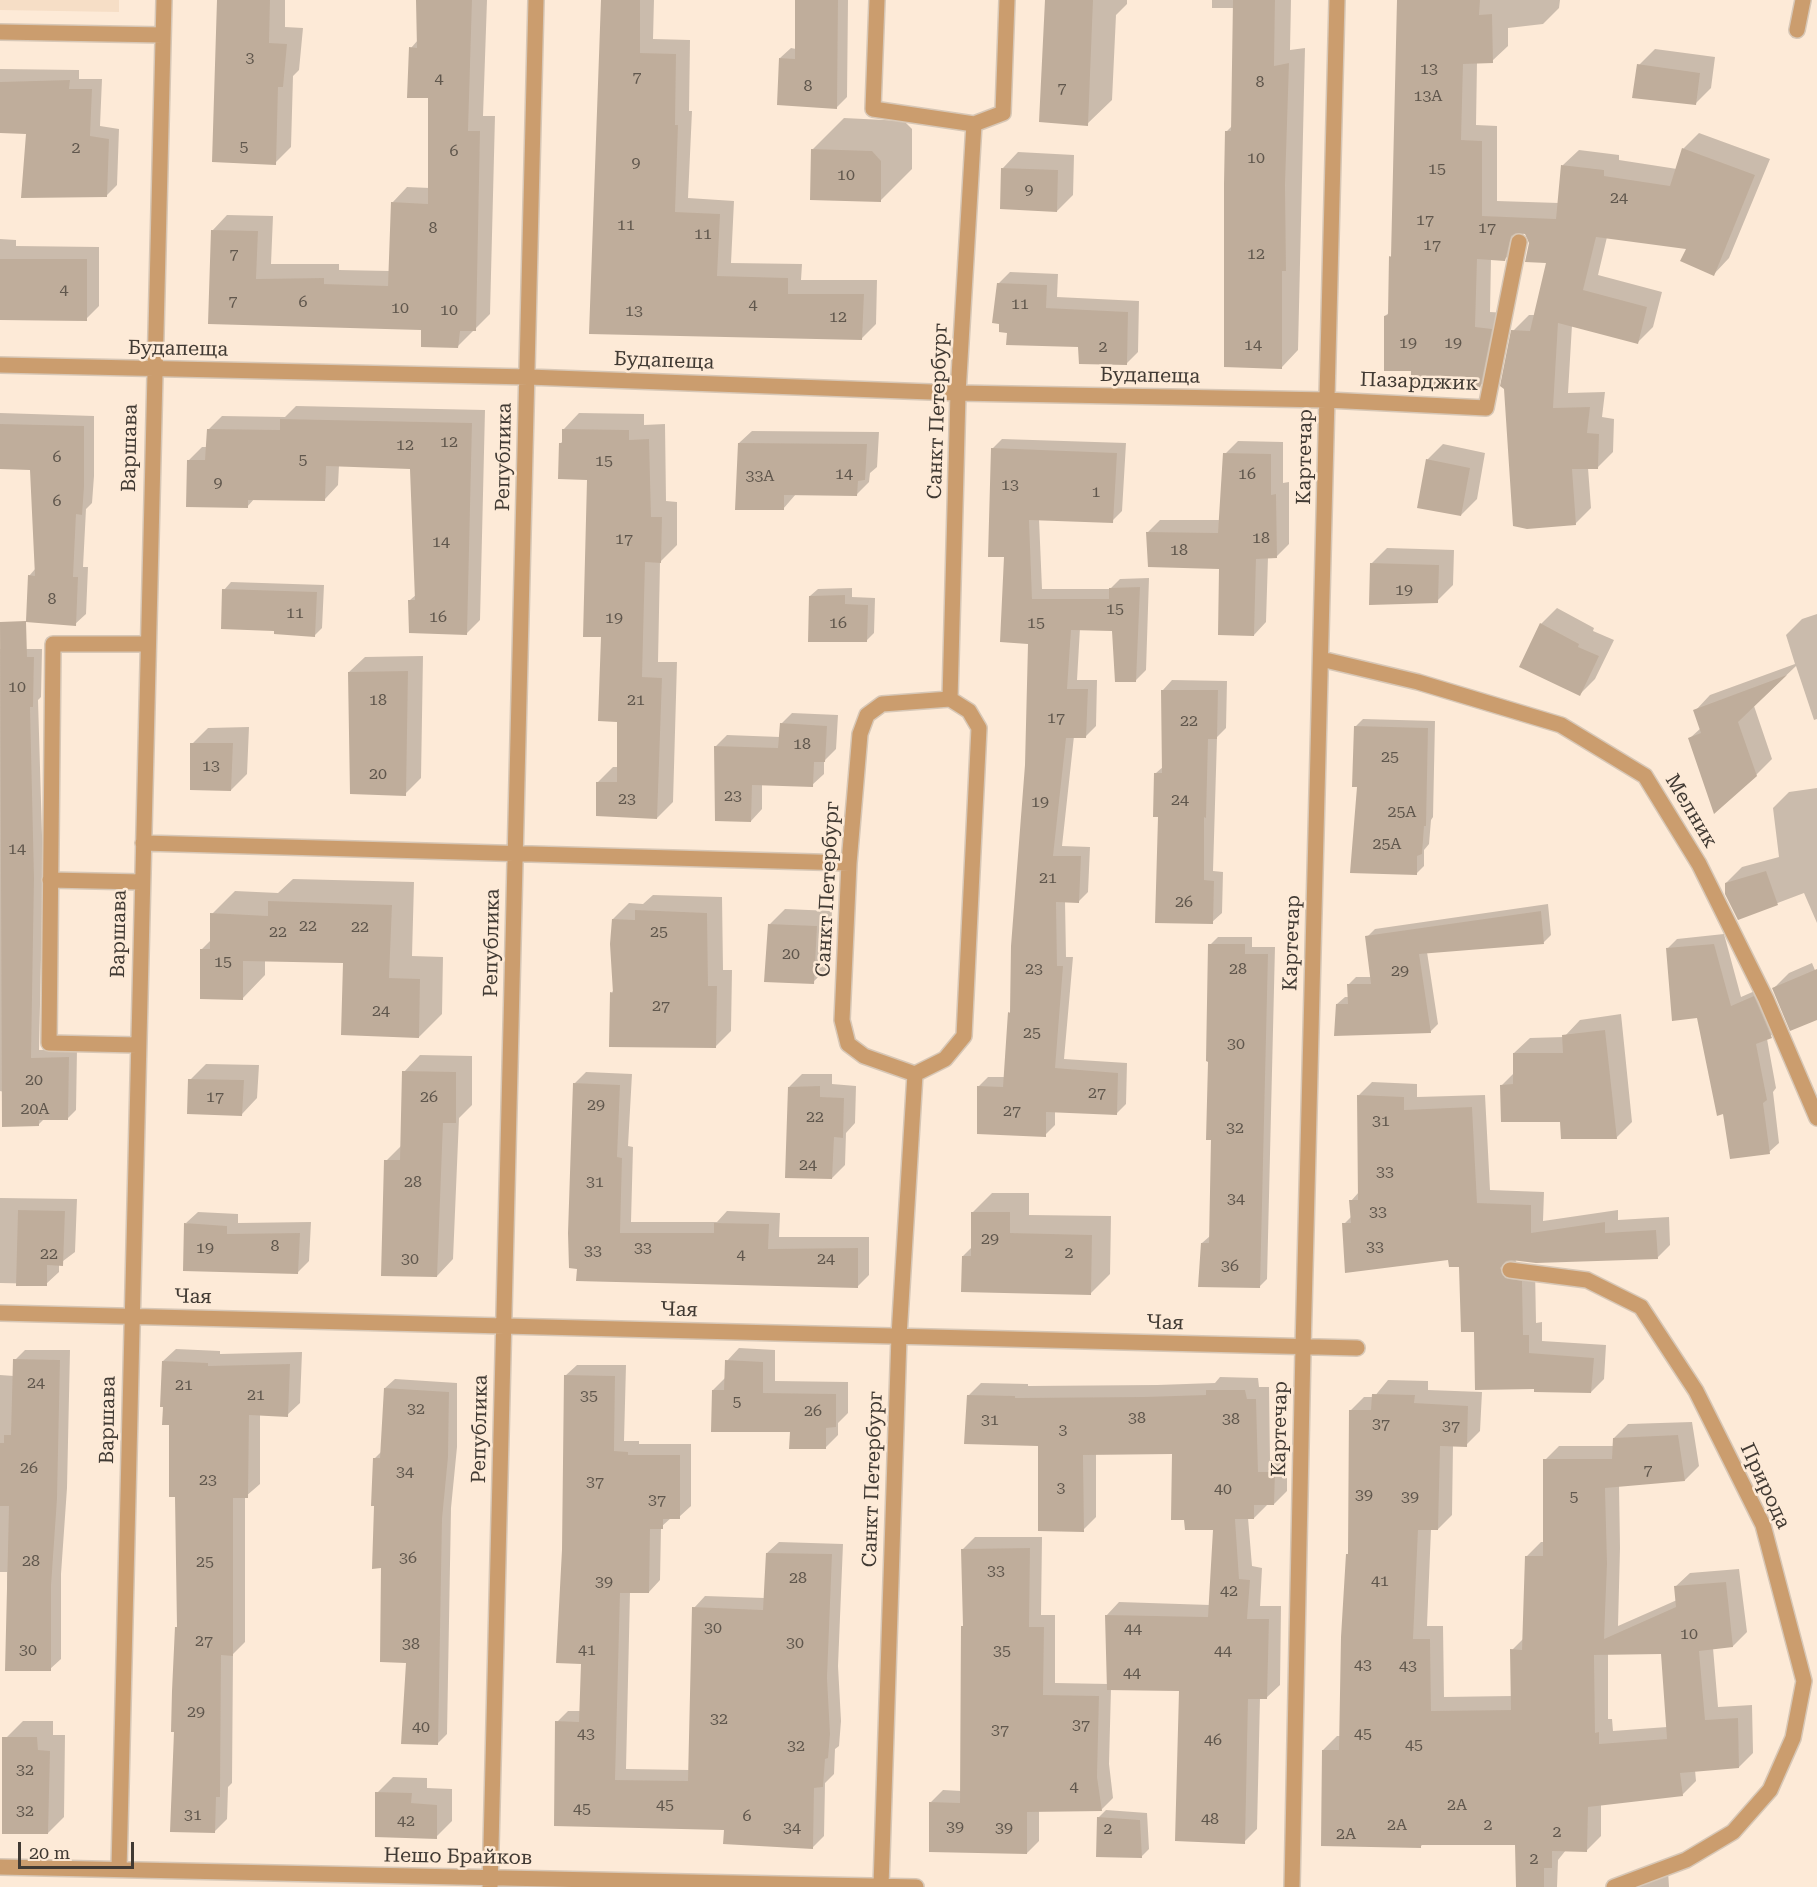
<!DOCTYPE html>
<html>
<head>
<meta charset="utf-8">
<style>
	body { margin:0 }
	#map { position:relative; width:1817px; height:1887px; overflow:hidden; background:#fdead7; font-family:"Roboto Serif",serif }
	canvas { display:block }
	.scale { position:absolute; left:18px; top:1842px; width:116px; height:27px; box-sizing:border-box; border:3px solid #413a33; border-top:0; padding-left:8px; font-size:18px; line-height:21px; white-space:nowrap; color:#413a33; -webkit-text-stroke:4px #fdead7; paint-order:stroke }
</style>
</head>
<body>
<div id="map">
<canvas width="1817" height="1887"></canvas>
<div class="scale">20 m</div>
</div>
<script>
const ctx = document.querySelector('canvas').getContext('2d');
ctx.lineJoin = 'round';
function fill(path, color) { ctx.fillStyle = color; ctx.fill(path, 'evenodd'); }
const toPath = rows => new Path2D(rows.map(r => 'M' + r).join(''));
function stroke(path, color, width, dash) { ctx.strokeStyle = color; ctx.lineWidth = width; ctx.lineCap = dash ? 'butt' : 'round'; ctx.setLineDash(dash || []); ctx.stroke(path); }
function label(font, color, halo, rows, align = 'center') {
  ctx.font = font + ' "Roboto Serif",serif'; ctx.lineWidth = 5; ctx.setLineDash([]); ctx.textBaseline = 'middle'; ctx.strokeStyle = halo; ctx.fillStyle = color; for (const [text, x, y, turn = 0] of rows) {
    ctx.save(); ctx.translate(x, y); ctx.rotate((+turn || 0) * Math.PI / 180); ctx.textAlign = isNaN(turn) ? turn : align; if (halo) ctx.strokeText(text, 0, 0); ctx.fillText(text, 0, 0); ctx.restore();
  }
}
fill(toPath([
	[0,0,119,0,119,12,0,10]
]), '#f6dec6');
fill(toPath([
	[218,0,285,0,285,27,303,28,299,70,293,76,291,147,275,163],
	[418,0,487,0,483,116,495,116,490,314,458,346,423,328,210,323,212,231,227,215,273,216,271,264,339,264,339,270,390,271,392,203,407,187,430,188,430,97,411,48,418,40],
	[602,0,654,0,653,39,690,40,689,111,692,111,688,198,734,201,731,263,802,264,801,280,877,280,876,324,861,339,591,333],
	[797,0,848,0,847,97,837,107,780,58,791,48,796,49],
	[1046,0,1127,0,1127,4,1116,15,1112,100,1087,124],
	[1212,0,1291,0,1290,50,1305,48,1298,350,1282,367,1227,131,1232,126,1234,8,1212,8],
	[1398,0,1560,0,1559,8,1543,24,1508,28,1508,46,1492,61,1477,62,1476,125,1497,126,1497,201,1559,203,1563,165,1579,150,1619,155,1619,160,1677,169,1683,149,1699,133,1770,159,1729,258,1714,274,1689,248,1607,237,1598,275,1662,292,1653,327,1637,343,1572,325,1568,393,1605,392,1602,417,1614,419,1613,452,1597,468,1588,468,1591,508,1575,524,1513,331,1529,315,1536,315,1548,262,1530,243,1526,233,1523,232,1521,243,1505,259,1491,258,1490,312,1507,313,1495,371,1479,387,1413,370,1385,316,1390,312,1390,257,1393,254],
	[1655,49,1715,57,1711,88,1695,104,1639,65],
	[0,69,79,70,79,79,102,79,100,126,119,129,117,185,107,195,27,132,0,132],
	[844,118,904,121,912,129,912,169,881,200,813,149],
	[1018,152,1074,155,1073,195,1057,211,1003,168],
	[0,239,16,240,16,246,99,247,99,306,86,319,0,318],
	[1010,272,1058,274,1057,297,1139,301,1138,352,1126,364,1080,345,998,284],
	[296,406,485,410,480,620,466,634,410,600,417,594,411,468,339,465,338,485,325,499,255,498,247,507,188,461,202,447,207,447,208,430,222,416,285,417],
	[0,413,94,416,94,476,92,503,86,509,83,567,88,567,86,614,75,624,29,576,36,568,31,468,0,468],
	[579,413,644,414,644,425,665,424,666,501,677,502,677,545,660,562,658,662,677,662,673,802,657,818,597,783,613,767,619,767,619,721,602,636,588,478,560,444,564,440,564,429],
	[752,431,879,432,877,467,870,473,869,482,857,494,796,494,783,509,739,443],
	[1002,439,1126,443,1122,511,1112,521,1039,519,1042,589,1110,589,1120,579,1149,578,1146,670,1136,680,1113,630,1080,628,1077,680,1097,680,1096,726,1086,736,1074,736,1062,846,1090,847,1088,892,1078,902,1065,901,1066,957,1073,957,1064,1059,1127,1063,1126,1104,1116,1114,1055,1111,1055,1125,1045,1135,978,1087,988,1077,1005,1077,1009,1013,1012,1011,1026,765,1030,642,1006,555,992,449],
	[1238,441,1283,442,1283,483,1289,482,1289,544,1276,557,1268,557,1266,622,1254,635,1221,568,1147,533,1160,520,1221,520,1225,454],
	[1443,444,1485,453,1477,499,1461,515,1427,460],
	[1387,548,1454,550,1453,585,1437,601,1371,564],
	[231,582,324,585,322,628,314,636,275,629,224,590],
	[852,588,852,597,875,598,874,633,866,641,810,596,818,589],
	[1557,608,1594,628,1593,631,1614,640,1595,679,1580,694,1541,624],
	[1817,614,1817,719,1814,720,1796,666,1754,706,1772,759,1756,775,1690,738,1701,728,1695,711,1710,695,1795,664,1786,635,1802,619],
	[0,649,42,649,41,697,38,700,43,869,39,1050,77,1049,76,1110,67,1119,44,1119,38,1125,4,1092,0,1091],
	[423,656,421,778,405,794,349,672,365,657],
	[1172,680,1227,681,1226,728,1217,737,1213,871,1223,872,1222,913,1212,922,1156,773,1164,766,1163,690],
	[792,713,838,715,836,749,824,761,824,774,812,785,762,784,762,809,751,821,716,746,727,735,780,737,781,724],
	[1363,719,1435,721,1433,817,1431,820,1429,844,1424,850,1424,866,1416,874,1359,785,1355,727],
	[249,727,247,774,231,790,192,744,208,728],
	[1817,788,1817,923,1804,893,1738,918,1726,883,1742,867,1779,857,1773,808,1789,792],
	[293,879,414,882,412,956,443,957,442,1014,419,1037,344,962,265,960,265,975,242,999,202,949,211,940,212,914,235,891,278,893],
	[653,895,722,897,723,970,732,970,731,1031,715,1047,611,993,614,990,613,919,629,903,643,904],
	[1548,904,1551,935,1544,942,1427,952,1438,1024,1430,1032,1337,1004,1345,997,1349,997,1348,985,1356,977,1371,977,1367,937,1375,929],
	[785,909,832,911,829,967,813,982,770,924],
	[1724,934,1741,997,1764,987,1781,1027,1767,1039,1776,1088,1773,1092,1779,1143,1769,1152,1725,1112,1698,1016,1667,949,1677,939],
	[1218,937,1252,937,1252,947,1275,947,1267,1279,1260,1286,1202,1243,1210,1236,1213,1138,1210,945],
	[1812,963,1817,975,1817,1016,1773,989,1789,973],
	[1621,1014,1632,1122,1616,1138,1562,1120,1502,1085,1515,1072,1514,1053,1530,1038,1564,1037,1580,1020],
	[420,1055,472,1056,472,1105,459,1118,453,1259,437,1276,386,1161,402,1145,404,1072],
	[206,1064,259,1065,257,1098,242,1114,190,1080],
	[586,1072,632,1074,628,1146,633,1147,631,1222,717,1222,727,1211,780,1213,779,1237,869,1237,869,1275,857,1287,579,1268,574,1084],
	[802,1074,832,1074,832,1084,856,1086,855,1123,846,1133,845,1165,832,1178,789,1087],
	[1372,1082,1417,1084,1417,1097,1485,1095,1490,1190,1544,1192,1543,1221,1618,1210,1618,1220,1669,1217,1670,1245,1657,1258,1515,1259,1518,1265,1535,1268,1536,1323,1542,1322,1542,1341,1606,1345,1604,1379,1591,1392,1475,1331,1461,1265,1450,1259,1344,1224,1352,1216,1351,1201,1359,1192,1359,1095],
	[992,1193,1029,1193,1029,1215,1111,1216,1110,1274,1090,1294,963,1256,972,1247,973,1212],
	[0,1198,77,1199,75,1252,59,1264,59,1272,46,1284,0,1283],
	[198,1212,238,1214,238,1223,311,1222,309,1261,297,1273,186,1223],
	[739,1348,775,1350,775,1381,848,1382,848,1413,838,1423,838,1435,825,1448,713,1390,726,1377,727,1361],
	[176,1349,220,1351,220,1354,302,1352,300,1403,287,1415,260,1414,260,1484,245,1497,245,1642,233,1654,232,1783,228,1787,227,1819,214,1832,175,1730,176,1628,179,1625,176,1496,163,1361],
	[25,1350,70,1350,67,1488,61,1574,61,1659,50,1669,7,1670,7,1572,0,1572,0,1375,14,1376,15,1360],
	[577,1365,626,1365,624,1441,639,1441,639,1444,691,1444,691,1506,679,1517,672,1517,661,1527,660,1580,649,1592,630,1592,626,1769,690,1770,694,1608,705,1596,765,1598,767,1553,779,1542,843,1544,838,1666,841,1721,839,1746,835,1749,834,1774,825,1783,824,1836,813,1847,725,1828,556,1825,557,1722,568,1711,581,1711,583,1663,563,1550,565,1376],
	[1220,1377,1258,1378,1259,1387,1269,1387,1270,1460,1287,1460,1287,1491,1274,1504,1268,1504,1254,1518,1248,1518,1252,1566,1262,1568,1260,1606,1281,1606,1280,1685,1266,1698,1260,1698,1257,1829,1244,1842,1180,1689,1111,1688,1109,1764,1113,1798,1101,1810,1039,1810,1039,1841,1027,1853,931,1802,943,1790,962,1791,963,1626,965,1624,963,1549,975,1537,1042,1537,1041,1615,1055,1615,1055,1683,1109,1684,1106,1616,1119,1602,1210,1605,1215,1528,1173,1453,1096,1454,1096,1517,1083,1530,1040,1445,968,1396,981,1383,1028,1384,1028,1386,1157,1385,1215,1383],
	[395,1379,457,1383,457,1447,451,1508,447,1734,438,1743,408,1661,383,1566,375,1458,382,1451,385,1388],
	[1388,1380,1428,1381,1428,1390,1482,1392,1480,1431,1466,1445,1453,1445,1452,1515,1438,1529,1431,1529,1427,1626,1443,1626,1444,1697,1512,1696,1512,1650,1524,1638,1527,1556,1541,1542,1545,1542,1545,1460,1559,1446,1614,1446,1614,1438,1628,1424,1692,1422,1699,1466,1685,1480,1619,1485,1620,1548,1618,1626,1677,1600,1675,1587,1690,1573,1739,1569,1747,1632,1733,1646,1713,1648,1718,1707,1752,1705,1753,1753,1739,1767,1695,1770,1696,1781,1682,1795,1601,1804,1601,1836,1587,1850,1566,1850,1558,1860,1557,1887,1518,1887,1517,1844,1423,1844,1420,1847,1323,1750,1337,1736,1341,1736,1347,1555,1350,1552,1350,1411,1364,1397,1374,1397],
	[1662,1652,1667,1727,1613,1731,1612,1719,1608,1719,1608,1653],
	[23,1721,53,1721,53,1735,65,1735,64,1817,48,1833,7,1737],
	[393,1777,427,1778,427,1788,452,1789,452,1821,436,1837,377,1793],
	[1106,1810,1147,1813,1149,1849,1141,1857,1098,1818],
	[1668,1871,1669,1887,1637,1887,1644,1880]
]), '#0003');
fill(toPath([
	[217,0,270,0,269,43,287,44,283,87,278,87,276,165,212,162],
	[416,0,472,0,468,131,480,131,476,331,460,331,458,348,421,347,421,330,208,324,211,230,258,231,256,279,324,278,324,284,388,286,391,202,428,204,428,98,407,98,409,47,417,48],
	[601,0,640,0,640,53,676,54,675,125,678,125,675,212,720,214,717,276,788,278,788,294,864,294,862,340,589,334],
	[795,0,838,0,837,109,777,105,779,58,795,59],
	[1045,0,1093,0,1088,126,1039,122],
	[1233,0,1275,0,1274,66,1289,63,1285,185,1286,271,1282,271,1282,369,1224,367,1224,184,1225,131,1231,131],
	[1397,0,1480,0,1479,15,1492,14,1493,63,1463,64,1461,140,1482,141,1482,216,1556,219,1561,165,1604,170,1604,176,1670,186,1682,148,1755,175,1714,276,1680,261,1686,249,1596,237,1583,290,1647,307,1638,344,1558,323,1553,408,1590,407,1587,433,1599,434,1598,469,1572,469,1576,525,1527,529,1513,526,1504,389,1500,386,1511,330,1530,331,1546,263,1525,262,1529,243,1525,234,1516,233,1511,236,1505,261,1477,259,1475,327,1492,329,1480,389,1411,386,1411,371,1384,371,1384,316,1388,315,1389,256,1391,257],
	[1637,64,1700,73,1696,105,1632,98],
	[70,80,69,89,92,89,90,136,109,139,107,197,21,198,26,134,0,133,0,82],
	[811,149,872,151,881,161,881,202,810,200],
	[1001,168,1058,170,1057,212,1000,209],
	[0,259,87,259,87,321,0,320],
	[997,283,1047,285,1046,308,1128,312,1127,365,1079,364,1078,347,1006,345,1007,333,999,332,999,324,992,323],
	[280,419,472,423,467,635,409,633,408,600,415,600,410,469,326,466,325,501,248,500,248,508,186,507,187,460,205,460,207,429,280,430],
	[0,424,84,426,84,487,82,515,76,514,73,577,78,577,76,626,26,622,27,657,34,657,33,707,30,707,34,878,31,1058,69,1057,68,1120,39,1120,39,1126,2,1127,0,622,26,621,28,575,35,576,30,470,0,469],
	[562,429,629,430,629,440,649,439,651,517,662,517,661,563,645,562,642,677,662,678,657,819,596,816,596,782,617,782,617,722,598,721,601,637,583,637,587,480,558,479,559,443,562,443],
	[738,443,867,444,865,480,858,481,857,496,784,495,784,510,735,510],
	[991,448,1117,453,1113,523,1029,520,1032,599,1109,599,1109,588,1140,587,1136,682,1115,682,1112,631,1071,630,1067,689,1088,689,1086,738,1066,738,1053,856,1081,856,1079,903,1056,902,1057,966,1063,966,1055,1068,1118,1073,1117,1115,1046,1112,1046,1137,977,1134,977,1086,1003,1087,1008,1012,1010,1013,1011,946,1025,765,1028,644,1000,642,1004,557,988,557],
	[1223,453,1271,454,1271,495,1276,494,1277,558,1256,559,1254,636,1218,635,1219,569,1148,567,1146,532,1218,533],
	[1426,459,1470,468,1461,516,1417,508],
	[1370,563,1439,565,1438,603,1369,605],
	[222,589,317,592,315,637,274,634,274,631,221,629],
	[845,595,845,604,868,605,867,642,808,642,809,596],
	[1540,623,1579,644,1578,647,1599,656,1580,696,1519,667],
	[408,671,406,796,350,794,348,672],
	[1787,675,1738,722,1757,776,1714,814,1688,738,1701,733,1693,710],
	[1161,690,1218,690,1217,739,1208,739,1206,818,1204,817,1204,880,1214,881,1213,924,1155,923,1158,817,1153,817,1154,773,1162,773],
	[780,723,827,726,825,762,814,762,813,787,752,785,751,822,715,821,714,746,778,748],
	[1354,726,1428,728,1426,826,1424,826,1422,854,1417,856,1417,875,1350,873,1357,787,1352,787],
	[190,743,233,743,231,791,190,790],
	[1766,871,1778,905,1738,920,1725,894,1725,883],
	[268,901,392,905,389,978,420,979,419,1038,341,1035,343,963,243,961,243,1000,200,999,200,949,210,949,210,913,268,916],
	[635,910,707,913,708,986,717,986,716,1048,609,1047,610,992,613,993,610,944,612,919,635,920],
	[1541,911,1544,944,1419,954,1431,1033,1334,1036,1336,1004,1348,1004,1347,984,1371,984,1365,936],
	[768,924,817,926,814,984,764,982],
	[1208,944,1245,944,1245,954,1268,954,1260,1288,1198,1287,1201,1243,1209,1243,1211,1140,1206,1140,1208,1062,1206,1061],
	[1714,944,1731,1006,1754,996,1772,1038,1756,1044,1767,1100,1763,1103,1770,1154,1730,1159,1723,1114,1717,1116,1697,1018,1672,1021,1666,948],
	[1817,969,1817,1020,1790,1031,1772,988],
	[1605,1030,1617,1139,1561,1139,1560,1122,1501,1122,1500,1085,1513,1084,1513,1053,1563,1053,1562,1035],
	[402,1071,456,1072,456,1123,443,1123,437,1277,381,1276,384,1160,400,1160],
	[188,1079,244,1080,242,1116,187,1114],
	[573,1083,620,1085,617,1157,622,1158,620,1233,714,1233,714,1223,769,1224,768,1249,858,1248,858,1288,576,1281,577,1269,569,1268,568,1233],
	[820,1086,820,1097,844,1098,843,1138,834,1137,832,1179,785,1178,788,1087],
	[1357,1095,1404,1097,1404,1110,1472,1107,1477,1203,1531,1205,1531,1233,1605,1222,1605,1233,1656,1230,1658,1259,1536,1263,1511,1260,1506,1261,1500,1268,1505,1278,1522,1281,1523,1335,1529,1335,1529,1353,1594,1358,1591,1393,1534,1392,1534,1389,1475,1390,1474,1332,1461,1332,1459,1267,1449,1267,1448,1260,1345,1273,1342,1223,1351,1223,1349,1200,1358,1200],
	[18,1210,65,1211,63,1266,47,1265,47,1286,16,1286],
	[971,1212,1010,1212,1010,1233,1092,1235,1091,1295,961,1292,962,1256,971,1256],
	[184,1223,227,1226,227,1234,300,1233,298,1274,183,1271],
	[13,1359,60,1360,57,1499,51,1586,51,1671,5,1671,9,1506,0,1506,0,1443,4,1443,4,1435,11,1435],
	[725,1360,763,1362,763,1393,836,1394,836,1427,826,1428,826,1449,789,1449,790,1432,711,1432,712,1390,724,1390],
	[162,1361,208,1363,208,1366,290,1364,288,1417,249,1415,248,1498,233,1498,233,1656,221,1655,220,1797,216,1797,215,1833,170,1832,174,1732,171,1732,172,1691,175,1627,177,1627,175,1497,169,1497,169,1425,162,1425,163,1407,160,1407],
	[564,1375,615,1376,614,1451,628,1452,628,1455,680,1455,680,1519,663,1519,663,1529,650,1529,649,1593,620,1593,615,1780,688,1781,692,1607,763,1610,766,1553,832,1554,827,1678,830,1734,828,1758,825,1759,823,1787,814,1788,813,1849,723,1844,724,1830,554,1826,555,1721,579,1722,581,1664,556,1663,562,1550],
	[384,1388,449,1392,448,1457,442,1519,438,1745,401,1744,406,1663,380,1662,381,1568,372,1569,374,1506,371,1506,373,1458,380,1458],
	[1206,1390,1245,1390,1247,1399,1256,1399,1258,1472,1275,1472,1274,1505,1254,1505,1254,1519,1235,1519,1239,1579,1250,1580,1247,1619,1269,1619,1267,1699,1248,1699,1245,1844,1175,1841,1179,1691,1107,1690,1105,1615,1208,1617,1213,1530,1185,1530,1184,1520,1171,1520,1172,1454,1083,1455,1084,1532,1038,1531,1038,1446,964,1444,967,1395,1015,1396,1015,1398,1143,1397,1206,1395],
	[1372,1394,1415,1395,1414,1403,1468,1406,1467,1447,1440,1446,1438,1530,1418,1530,1413,1639,1430,1639,1431,1711,1511,1710,1510,1649,1522,1650,1525,1556,1543,1556,1543,1459,1612,1459,1613,1438,1678,1435,1685,1481,1605,1488,1607,1563,1604,1639,1676,1607,1674,1586,1726,1582,1733,1647,1699,1651,1705,1720,1738,1718,1739,1768,1680,1773,1683,1796,1588,1807,1587,1852,1552,1851,1552,1868,1544,1868,1544,1887,1516,1887,1515,1845,1421,1845,1421,1848,1321,1846,1322,1750,1339,1750,1341,1637,1346,1554,1348,1554,1349,1410,1371,1410],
	[1661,1654,1667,1739,1599,1744,1599,1732,1595,1733,1594,1655],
	[1030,1548,1029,1627,1044,1627,1043,1695,1099,1696,1097,1777,1102,1811,1027,1812,1027,1854,929,1852,929,1802,960,1803,961,1626,963,1626,961,1549],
	[2,1737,37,1737,38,1750,50,1751,48,1834,2,1834],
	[375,1792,412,1793,411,1803,437,1805,437,1839,375,1837],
	[1097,1817,1140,1820,1142,1858,1096,1857]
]), '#bfad9b');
const street = toPath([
	[877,0,873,109,974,124,1003,113,1007,0],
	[1797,30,1803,0],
	[0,32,163,35],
	[0,365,528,377,958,393,1327,400,1486,408,1519,242],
	[1321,659,1418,682,1561,725,1645,776,1699,864,1766,999,1817,1118],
	[143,843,849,863],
	[50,880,141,882],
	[137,1045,49,1043,53,644,147,644],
	[915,1074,864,1056,848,1044,842,1020,849,863,860,734,867,715,882,704,950,699,958,393,974,124],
	[1510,1270,1587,1280,1641,1307,1696,1391,1763,1525,1804,1681,1793,1738,1770,1790,1733,1832,1686,1860,1614,1887],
	[0,1313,1357,1348],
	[0,1867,916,1887],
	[119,1869,164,0],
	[881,1886,899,1336,915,1074,945,1059,964,1036,979,728,969,711,950,699],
	[490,1887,536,0],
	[1292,1887,1303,1348,1337,0]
]);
stroke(street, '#d7c7b6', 18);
stroke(street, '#cb9d6e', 15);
label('16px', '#60574d', null, [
	["3",250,58],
	["13",1429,69],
	["7",637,77],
	["4",439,79],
	["8",1260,82],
	["8",808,86],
	["7",1062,88],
	["13А",1428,96],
	["5",244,147],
	["2",76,148],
	["6",454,151],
	["10",1256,158],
	["9",636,163],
	["15",1437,169],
	["10",846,175],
	["9",1029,190],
	["24",1619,198],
	["17",1425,220],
	["11",626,225],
	["8",433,228],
	["17",1487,228],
	["11",703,234],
	["17",1432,245],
	["7",234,254],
	["12",1256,254],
	["4",64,290],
	["7",233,301],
	["6",303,302],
	["11",1020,304],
	["4",753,305],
	["10",400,308],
	["10",449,310],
	["13",634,311],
	["12",838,317],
	["19",1408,343],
	["19",1453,343],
	["14",1253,345],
	["2",1103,347],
	["12",449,442],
	["12",405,445],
	["6",57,457],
	["5",303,460],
	["15",604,461],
	["14",844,474],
	["16",1247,474],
	["33А",760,476],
	["9",218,483],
	["13",1010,485],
	["1",1096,492],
	["6",57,501],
	["18",1261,538],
	["17",624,539],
	["14",441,542],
	["18",1179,550],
	["19",1404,590],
	["8",52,599],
	["15",1115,609],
	["11",295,613],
	["16",438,617],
	["19",614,618],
	["16",838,623],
	["15",1036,623],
	["10",17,687],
	["18",378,700],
	["21",636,700],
	["17",1056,718],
	["22",1189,721],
	["18",802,744],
	["25",1390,757],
	["13",211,766],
	["20",378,774],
	["23",733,796],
	["23",627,799],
	["24",1180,800],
	["19",1040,802],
	["25А",1402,812],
	["25А",1387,844],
	["14",17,849],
	["21",1048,878],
	["26",1184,902],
	["22",308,926],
	["22",360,927],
	["22",278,932],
	["25",659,932],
	["20",791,954],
	["15",223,962],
	["23",1034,969],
	["28",1238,969],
	["29",1400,971],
	["27",661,1006],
	["24",381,1011],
	["25",1032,1033],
	["30",1236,1044],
	["20",34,1080],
	["27",1097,1093],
	["17",215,1097],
	["26",429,1097],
	["29",596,1105],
	["20А",35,1109],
	["27",1012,1111],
	["22",815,1117],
	["31",1381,1121],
	["32",1235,1128],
	["24",808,1165],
	["33",1385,1172],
	["28",413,1182],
	["31",595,1182],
	["34",1236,1199],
	["33",1378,1212],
	["29",990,1239],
	["8",275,1246],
	["33",1375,1247],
	["19",205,1248],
	["33",643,1248],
	["33",593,1251],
	["2",1069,1253],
	["22",49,1254],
	["4",741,1255],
	["30",410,1259],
	["24",826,1259],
	["36",1230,1266],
	["24",36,1383],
	["21",184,1385],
	["21",256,1395],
	["35",589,1396],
	["5",737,1402],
	["32",416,1409],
	["26",813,1411],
	["38",1137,1418],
	["38",1231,1419],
	["31",990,1420],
	["37",1381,1424],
	["37",1451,1426],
	["3",1063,1430],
	["26",29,1468],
	["7",1648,1470],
	["34",405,1472],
	["23",208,1480],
	["37",595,1482],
	["3",1061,1488],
	["40",1223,1489],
	["39",1364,1495],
	["39",1410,1497],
	["5",1574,1497],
	["37",657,1500],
	["36",408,1558],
	["28",31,1561],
	["25",205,1562],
	["33",996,1571],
	["28",798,1578],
	["41",1380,1581],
	["39",604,1582],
	["42",1229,1591],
	["30",713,1628],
	["44",1133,1629],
	["10",1689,1634],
	["27",204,1641],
	["30",795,1643],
	["38",411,1644],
	["30",28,1650],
	["41",587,1650],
	["35",1002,1651],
	["44",1223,1651],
	["43",1363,1665],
	["43",1408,1666],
	["44",1132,1673],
	["29",196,1712],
	["32",719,1719],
	["37",1081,1725],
	["40",421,1727],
	["37",1000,1730],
	["43",586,1734],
	["45",1363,1734],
	["46",1213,1740],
	["45",1414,1745],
	["32",796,1746],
	["32",25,1770],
	["4",1074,1787],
	["45",665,1805],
	["2А",1457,1805],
	["45",582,1809],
	["32",25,1811],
	["31",193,1815],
	["6",747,1816],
	["48",1210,1819],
	["42",406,1821],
	["2А",1397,1825],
	["2",1488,1825],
	["39",955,1827],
	["34",792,1828],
	["39",1004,1828],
	["2",1108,1829],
	["2",1557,1832],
	["2А",1346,1834],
	["2",1534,1859]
]);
label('20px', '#413a33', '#fdead7', [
	["Будапеща",178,349,1],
	["Будапеща",664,361,2],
	["Будапеща",1150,376,1],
	["Пазарджик",1419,382,2],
	["Санкт Петербург",938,411,-88],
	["Варшава",130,448,-89],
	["Република",504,457,-89],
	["Картечар",1305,457,-89],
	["Мелник",1691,811,59],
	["Санкт Петербург",828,889,-87],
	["Варшава",119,934,-89],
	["Република",492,943,-89],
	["Картечар",1292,943,-88],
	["Чая",193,1297,1],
	["Чая",679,1310,2],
	["Чая",1165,1323,2],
	["Варшава",108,1420,-89],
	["Република",480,1429,-89],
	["Картечар",1280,1429,-89],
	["Санкт Петербург",873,1479,-88],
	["Природа",1765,1486,65],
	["Нешо Брайков",458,1857,1]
]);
</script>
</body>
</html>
